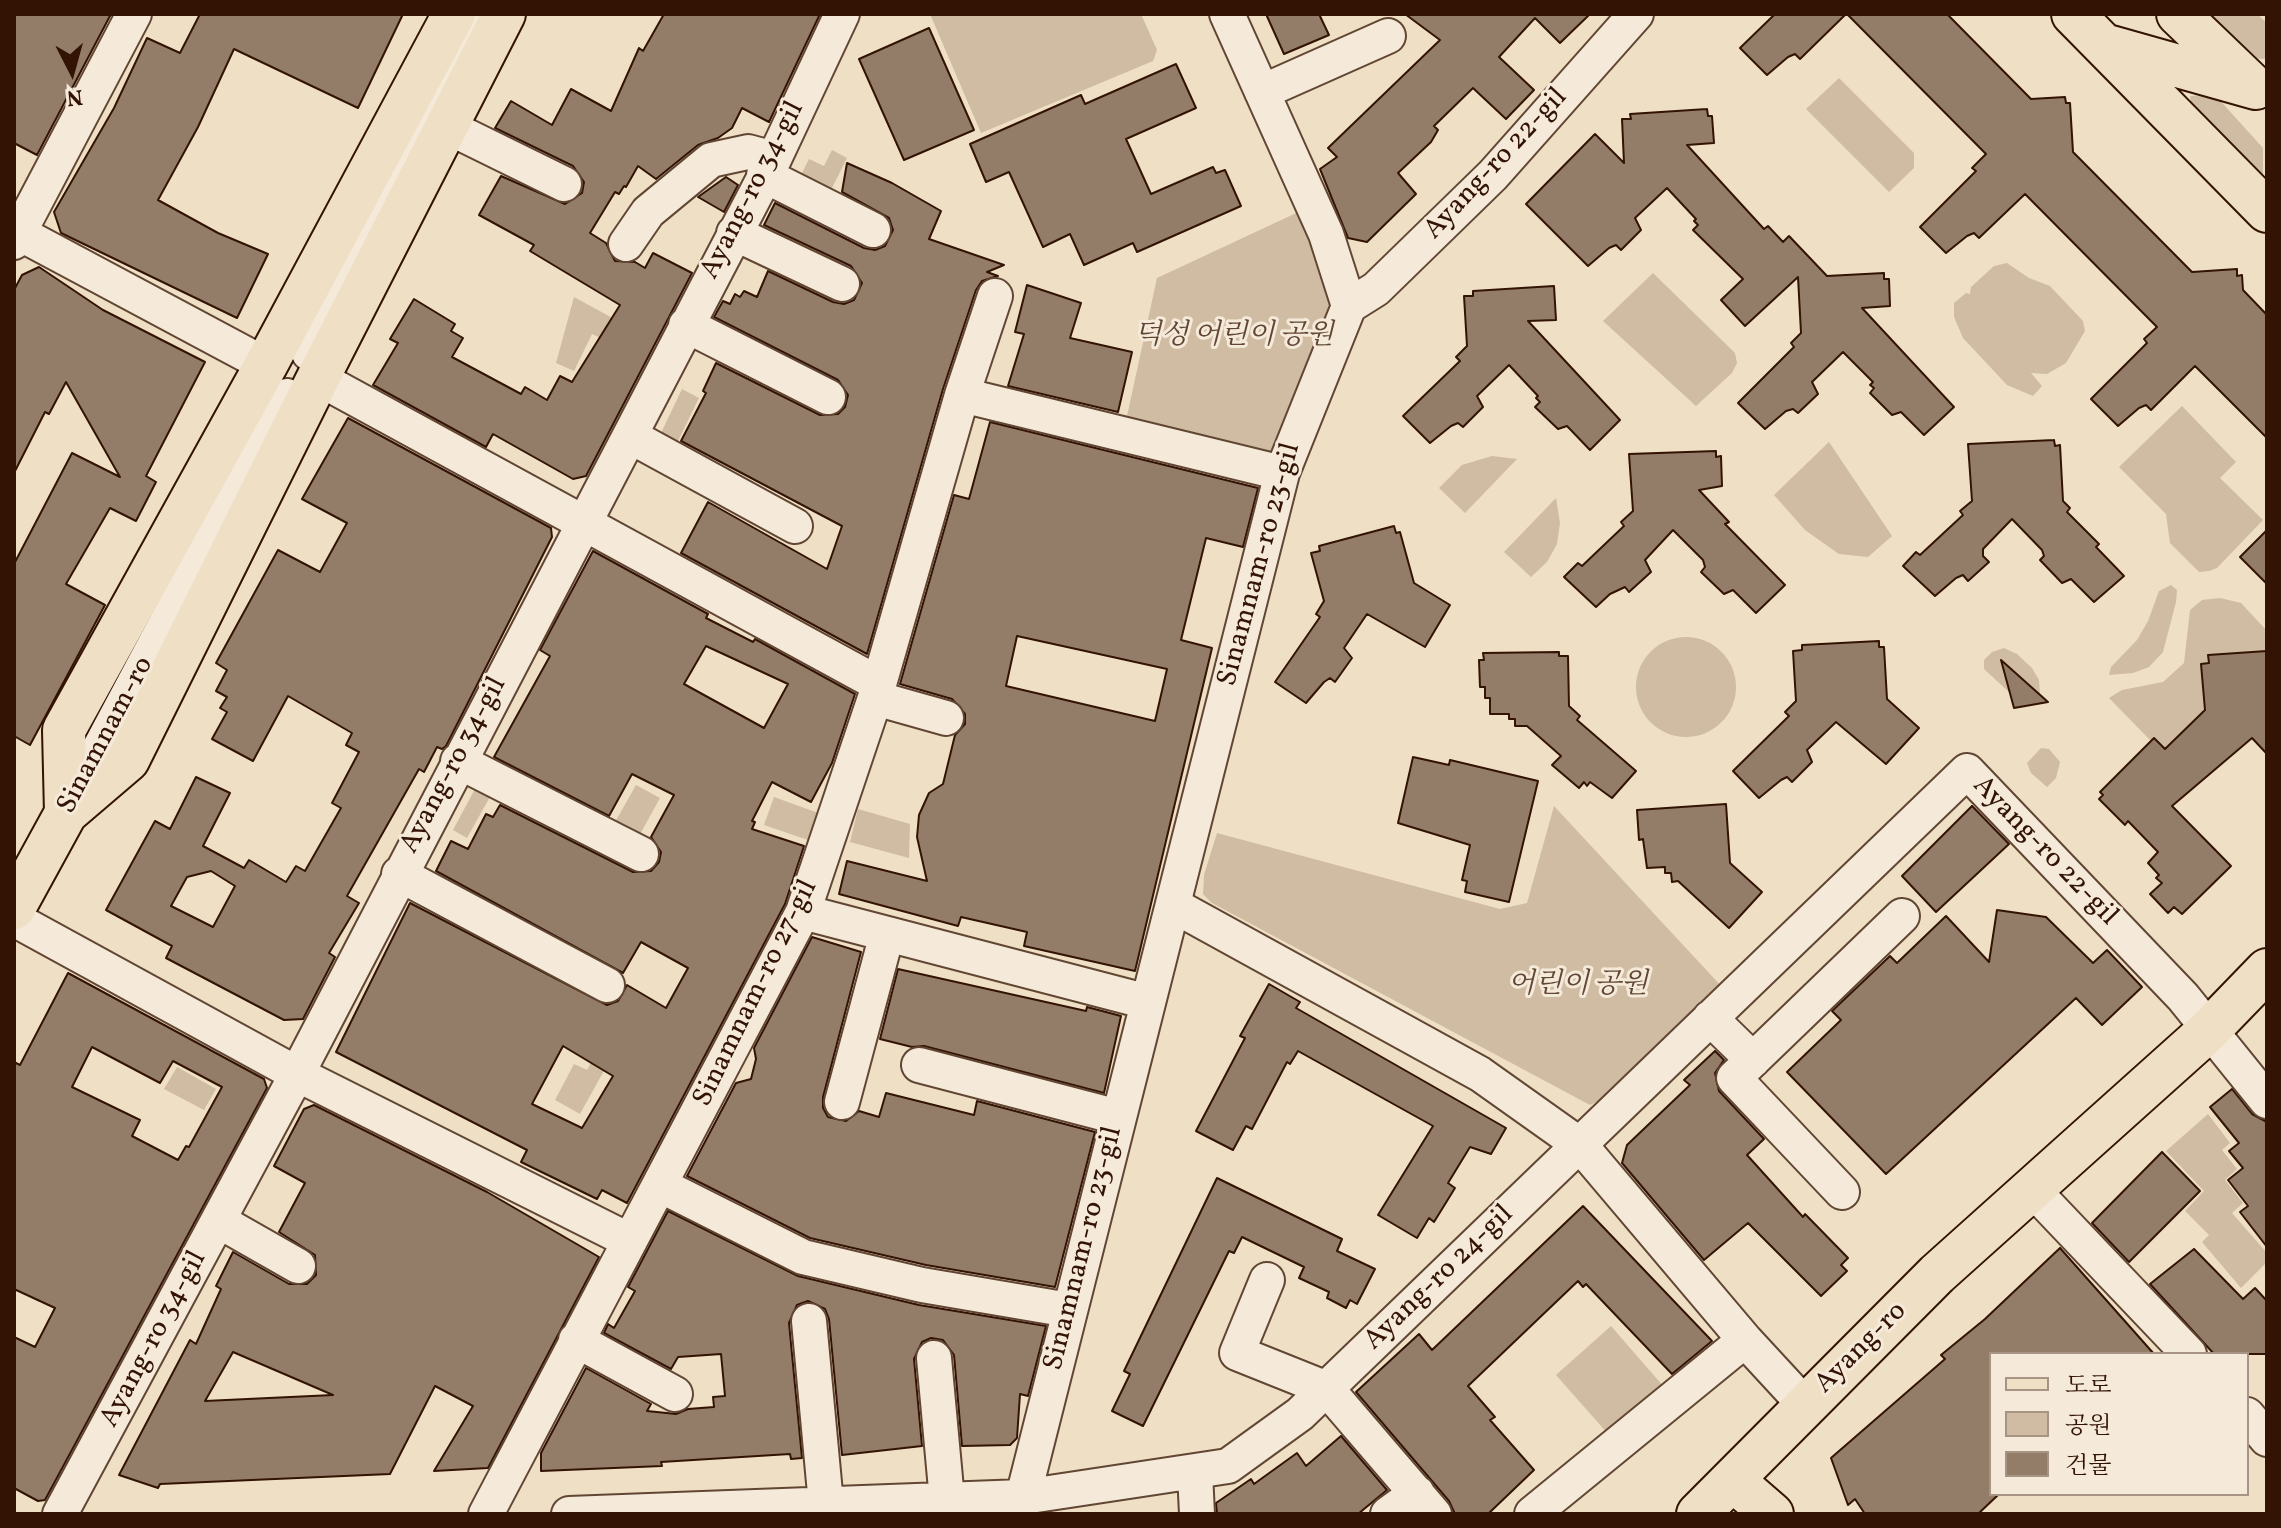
<!DOCTYPE html>
<html>
<head>
<meta charset="utf-8">
<style>
	body { margin:0 }
	#map { position:relative; width:2281px; height:1528px; overflow:hidden; background:#efdfc4; font-family:Vollkorn,"Noto Serif KR",serif }
	canvas { display:block }
	.frame { position:absolute; inset:0; border:16px solid #321304; pointer-events:none }
	.legend { position:absolute; left:1989px; top:1352px; width:260px; height:144px; box-sizing:border-box; background:#f5ead9; border:2px solid #a79484; margin:0; padding:10px 14px; list-style:none; font-size:24px; color:#321304 }
	.legend li { display:flex; align-items:center; gap:16px; height:40px }
	.legend b { width:40px; border:2px solid #a79484 }
	.north { position:absolute; left:32px; top:32px; width:80px; height:80px; -webkit-text-stroke:6px #f5ead9; paint-order:stroke; rotate:174deg; font-size:22px; font-weight:700; line-height:32px; text-align:center; color:#321304 }
	.north::after { content:''; display:block; margin:auto; width:28px; height:36px; background:#321304; clip-path:polygon(50% 0,100% 100%,50% 72%,0 100%) }
</style>
</head>
<body>
<div id="map">
<canvas width="2281" height="1528"></canvas>
<div class="frame"></div>
<ul class="legend">
<li><b style="height:10px;background:#efdfc4"></b>도로</li>
<li><b style="height:22px;background:#cfbca3"></b>공원</li>
<li><b style="height:22px;background:#947d68"></b>건물</li>
</ul>
<div class="north">N</div>
</div>
<script>
const ctx = document.querySelector('canvas').getContext('2d');
ctx.lineJoin = 'round';
function fill(path, color) { ctx.fillStyle = color; ctx.fill(path, 'evenodd'); }
const toPath = rows => new Path2D(rows.map(r => 'M' + r).join(''));
function stroke(path, color, width, dash) { ctx.strokeStyle = color; ctx.lineWidth = width; ctx.lineCap = dash ? 'butt' : 'round'; ctx.setLineDash(dash || []); ctx.stroke(path); }
function label(font, color, halo, rows, align = 'center') {
  ctx.font = font + ' Vollkorn,"Noto Serif KR",serif'; ctx.lineWidth = 6; ctx.setLineDash([]); ctx.textBaseline = 'middle'; ctx.strokeStyle = halo; ctx.fillStyle = color; for (const [text, x, y, turn = 0] of rows) {
    ctx.save(); ctx.translate(x, y); ctx.rotate((+turn || 0) * Math.PI / 180); ctx.textAlign = isNaN(turn) ? turn : align; if (halo) ctx.strokeText(text, 0, 0); ctx.fillText(text, 0, 0); ctx.restore();
  }
}
fill(toPath([
	[930,14,1141,14,1157,50,1153,61,981,133],
	[2195,14,2257,14,2267,23,2267,59,2240,58],
	[1839,78,1914,153,1914,168,1889,192,1806,109],
	[2215,95,2263,148,2263,175,2237,169,2193,118,2190,96],
	[832,150,847,158,828,196,798,181,809,159,824,166],
	[1307,208,1342,305,1277,466,1124,430,1157,278],
	[2007,263,2029,278,2050,286,2083,321,2085,331,2066,363,2047,374,2031,373,2042,386,2033,396,2007,385,1963,338,1954,317,1954,303,1966,293,1970,294,1971,287,1994,266],
	[1653,273,1735,353,1737,363,1732,373,1696,406,1603,321],
	[574,297,649,338,640,356,592,334,574,371,556,363],
	[682,389,699,398,677,443,660,435],
	[2182,406,2236,462,2220,478,2263,520,2217,568,2209,571,2199,572,2170,543,2166,514,2119,467],
	[1829,442,1892,536,1868,557,1839,554,1805,530,1774,495],
	[1492,456,1517,459,1465,513,1439,488,1462,465],
	[1556,498,1560,523,1557,544,1547,562,1531,577,1504,552],
	[2171,585,2177,590,2176,602,2163,652,2149,667,2133,673,2109,675,2111,667,2137,640,2148,621,2159,591],
	[2220,598,2241,603,2267,631,2267,651,2208,655,2214,702,2165,749,2155,738,2151,741,2109,698,2122,690,2163,682,2184,663,2190,610,2202,600],
	'1636 687a50 50 0 1 1 100 0a50 50 0 1 1-100 0Z',
	[2004,648,2017,654,2032,668,2039,680,2040,695,2010,693,1984,669,1984,660,1992,652],
	[2041,748,2049,749,2060,762,2056,778,2047,787,2031,773,2027,763],
	[636,785,660,798,638,838,614,824],
	[476,787,491,795,467,838,453,830],
	[774,797,821,814,811,841,764,825],
	[1554,806,1723,988,1602,1099,1590,1105,1212,903,1203,894,1204,875,1217,833,1500,909,1527,903],
	[858,809,910,824,909,858,850,842],
	[602,1042,616,1049,580,1114,555,1100,574,1064,587,1070],
	[177,1067,216,1089,204,1110,164,1089],
	[2208,1114,2230,1143,2222,1150,2237,1169,2225,1180,2243,1203,2232,1213,2267,1253,2267,1262,2241,1288,2202,1242,2209,1235,2185,1211,2204,1191,2166,1151],
	[1611,1326,1664,1387,1609,1435,1556,1375]
]), '#cfbca3');
const building = toPath([
	[14,14,111,14,37,155,14,143,14,14],
	[200,14,403,14,358,108,234,49,198,127,158,200,218,233,268,254,237,318,61,233,54,212,114,108,147,38,180,53,200,14],
	[664,14,820,14,769,122,742,108,732,128,718,138,698,145,656,179,638,166,626,187,624,186,619,194,615,192,590,233,606,243,615,261,635,262,645,268,653,253,692,273,586,476,573,479,493,434,486,447,373,385,398,343,390,339,414,299,455,324,451,331,463,338,452,357,521,394,525,387,547,400,560,376,572,382,620,305,530,251,534,245,479,215,501,176,565,204,582,193,584,182,573,166,495,128,511,101,552,125,571,89,611,111,639,48,643,51,664,14],
	[1266,14,1319,14,1329,35,1284,54,1266,14],
	[1405,14,1590,14,1560,43,1535,18,1499,57,1534,90,1506,119,1473,88,1434,126,1438,130,1431,142,1398,173,1416,194,1367,242,1348,238,1320,169,1337,157,1328,148,1440,40,1405,14],
	[1775,14,1846,14,1800,59,1795,54,1788,57,1767,75,1740,48,1775,14],
	[1847,14,1947,14,2031,99,2065,97,2066,103,2070,103,2073,152,2192,272,2237,269,2237,276,2242,275,2243,290,2267,315,2267,438,2195,366,2151,410,2146,405,2139,408,2118,426,2091,399,2147,343,2144,339,2157,327,2025,194,1979,238,1974,233,1967,236,1946,253,1920,227,1976,171,1972,168,1986,154,1847,14],
	[929,28,974,130,904,160,859,59,929,28],
	[1176,64,1196,108,1126,139,1151,194,1213,167,1216,173,1225,170,1241,206,1137,252,1133,243,1084,265,1070,234,1043,247,1009,172,986,182,970,144,1081,95,1085,104,1176,64],
	[1707,109,1708,116,1712,116,1714,143,1687,145,1764,229,1768,226,1783,242,1789,236,1827,276,1884,273,1884,279,1889,279,1890,306,1862,308,1954,407,1924,435,1901,412,1892,415,1870,393,1874,388,1870,385,1873,382,1843,352,1812,382,1818,394,1798,413,1793,409,1786,411,1765,429,1738,403,1794,347,1791,343,1801,333,1798,277,1745,326,1721,300,1743,279,1693,230,1698,225,1694,221,1696,219,1667,188,1635,218,1641,230,1621,250,1616,245,1609,248,1588,266,1526,204,1595,134,1624,163,1622,119,1631,119,1630,114,1707,109],
	[847,163,892,183,941,211,929,239,1004,265,987,272,998,276,982,281,976,290,943,389,867,654,681,553,708,502,827,569,842,526,681,441,706,393,703,391,716,363,820,415,838,414,845,407,848,395,838,380,714,317,723,301,730,304,735,294,740,297,744,291,757,297,768,271,833,302,844,304,854,300,862,283,851,266,764,225,775,203,864,248,875,250,885,246,893,230,889,218,842,192,847,163],
	[726,177,738,185,724,212,698,197,726,177],
	[39,267,103,310,205,362,146,476,156,482,136,521,110,508,66,584,105,605,30,745,14,736,14,564,72,453,120,477,66,382,49,414,45,412,14,473,14,290,22,275,39,267],
	[1027,285,1081,303,1070,338,1132,352,1118,412,1008,386,1024,334,1015,332,1027,285],
	[1554,286,1556,320,1528,321,1620,420,1590,450,1567,426,1558,429,1535,407,1540,402,1536,398,1538,396,1509,365,1477,396,1483,407,1463,427,1458,423,1451,426,1430,443,1403,416,1460,361,1456,357,1467,346,1464,296,1473,296,1473,291,1554,286],
	[348,418,551,528,552,537,446,746,442,749,437,747,424,772,419,769,347,896,359,903,329,953,335,957,303,1019,284,1020,166,958,172,946,106,910,155,821,170,829,196,777,230,793,203,846,244,868,249,860,286,882,296,866,305,871,341,808,332,803,359,752,346,745,352,733,288,696,253,761,212,739,227,712,220,708,227,697,216,691,227,670,216,663,278,550,320,572,347,523,302,499,348,418],
	[211,871,235,886,213,927,171,906,187,877,211,871],
	[990,422,1258,488,1243,547,1206,538,1181,640,1212,648,1135,971,1024,946,1027,932,961,917,958,926,839,894,847,861,927,881,917,837,919,815,929,793,943,784,955,735,965,724,965,714,952,699,900,684,954,495,969,499,990,422],
	[1017,636,1167,669,1155,721,1006,686,1017,636],
	[2054,440,2055,446,2060,445,2063,501,2070,508,2067,512,2099,544,2096,547,2124,576,2094,602,2071,579,2062,583,2040,560,2044,556,2042,550,2012,519,1983,549,1983,556,1989,562,1968,581,1963,575,1956,578,1935,596,1903,566,1916,552,1920,555,1963,515,1960,511,1972,501,1968,444,2054,440],
	[1716,451,1716,457,1721,456,1722,486,1699,490,1729,522,1725,524,1785,585,1756,613,1733,590,1724,594,1701,572,1705,567,1703,560,1673,530,1645,560,1651,572,1629,592,1625,587,1610,594,1596,607,1564,577,1578,563,1582,566,1624,526,1621,522,1633,511,1629,454,1716,451],
	[1394,526,1396,533,1400,532,1414,583,1450,605,1425,647,1367,614,1344,648,1352,658,1335,682,1330,678,1324,682,1306,703,1275,682,1320,617,1316,614,1324,601,1311,553,1320,551,1319,546,1394,526],
	[2267,530,2267,584,2240,557,2267,530],
	[593,551,708,614,706,618,753,642,755,639,855,694,832,763,811,802,772,782,752,821,755,822,752,829,804,846,785,904,627,1203,602,1190,597,1199,521,1162,527,1150,336,1052,410,903,607,1005,618,1001,627,985,666,1008,688,968,641,942,623,973,436,871,451,841,468,849,486,814,493,817,500,805,633,872,651,871,659,862,661,852,651,837,674,795,632,774,609,816,494,757,550,656,540,650,593,551],
	[706,646,788,684,764,728,684,684,706,646],
	[563,1046,613,1076,582,1128,532,1104,563,1046],
	[1879,641,1879,647,1884,647,1887,699,1919,728,1886,764,1836,722,1807,750,1812,762,1792,782,1787,777,1781,780,1759,798,1733,771,1789,716,1785,712,1796,701,1793,651,1802,650,1802,645,1879,641],
	[2267,651,2267,754,2252,738,2172,806,2231,866,2182,914,2174,907,2168,913,2150,894,2162,883,2156,878,2159,875,2148,863,2158,852,2128,821,2125,825,2099,799,2103,795,2100,792,2154,738,2165,749,2205,710,2201,664,2209,663,2208,655,2267,651],
	[1559,652,1559,656,1568,656,1569,706,1580,716,1577,720,1636,771,1612,798,1590,782,1587,786,1584,782,1579,788,1552,765,1561,756,1527,726,1515,726,1515,719,1509,719,1509,714,1490,714,1490,698,1485,698,1485,687,1480,687,1479,660,1484,660,1483,653,1559,652],
	[2001,660,2048,702,2014,708,2001,660],
	[1413,757,1449,765,1450,760,1538,781,1509,902,1465,892,1467,881,1462,880,1470,845,1398,823,1413,757],
	[1726,804,1730,863,1762,892,1729,928,1678,881,1672,882,1671,873,1665,873,1665,867,1647,868,1643,839,1639,840,1637,810,1726,804],
	[1972,806,2009,844,1936,912,1902,876,1972,806],
	[1997,910,2046,917,2093,963,2107,950,2142,987,2102,1025,2076,998,1886,1174,1787,1072,1841,1020,1832,1011,1890,956,1897,963,1946,916,1989,962,1997,910],
	[812,937,861,952,823,1097,823,1108,828,1117,846,1121,859,1111,879,1117,886,1093,974,1115,977,1101,1095,1132,1055,1287,926,1265,810,1238,687,1176,736,1083,751,1079,756,1059,754,1048,812,937],
	[898,969,1086,1011,1087,1007,1121,1016,1104,1093,924,1046,912,1047,880,1039,898,969],
	[68,973,264,1079,267,1088,45,1500,38,1501,14,1488,14,1337,35,1347,55,1308,14,1289,14,1062,20,1065,68,973],
	[92,1047,160,1083,173,1061,222,1087,189,1147,186,1146,178,1160,132,1136,140,1120,72,1087,92,1047],
	[1269,984,1300,1002,1296,1008,1506,1128,1491,1154,1470,1147,1448,1183,1455,1188,1434,1222,1429,1218,1417,1238,1378,1215,1433,1126,1298,1051,1290,1064,1287,1062,1252,1129,1246,1126,1233,1150,1196,1131,1245,1038,1240,1036,1269,984],
	[1715,1051,1724,1060,1715,1073,1719,1091,1764,1139,1747,1155,1803,1217,1805,1214,1848,1258,1841,1265,1847,1271,1821,1296,1748,1223,1704,1260,1622,1163,1627,1145,1690,1085,1684,1080,1715,1051],
	[2232,1089,2252,1114,2267,1122,2267,1247,2240,1212,2248,1206,2228,1180,2243,1168,2229,1151,2239,1143,2210,1107,2232,1089],
	[314,1105,487,1192,599,1257,488,1468,434,1471,473,1406,435,1386,390,1474,160,1484,158,1488,119,1475,190,1340,196,1344,221,1289,216,1286,233,1252,289,1284,307,1284,316,1275,315,1255,279,1232,305,1183,274,1166,304,1109,314,1105],
	[233,1352,333,1395,205,1401,233,1352],
	[2162,1152,2200,1191,2129,1262,2092,1223,2162,1152],
	[1217,1178,1342,1239,1337,1251,1375,1269,1357,1304,1350,1300,1346,1308,1327,1298,1329,1292,1299,1278,1304,1267,1242,1237,1234,1253,1229,1251,1143,1426,1112,1411,1130,1374,1124,1371,1217,1178],
	[1583,1206,1712,1341,1672,1374,1586,1284,1583,1287,1578,1281,1468,1386,1495,1417,1490,1420,1534,1470,1488,1514,1455,1514,1449,1501,1356,1392,1419,1334,1432,1350,1583,1206],
	[668,1211,798,1276,919,1305,1046,1326,1028,1396,1020,1394,1017,1438,1010,1445,962,1446,954,1355,943,1340,931,1338,922,1342,914,1359,922,1446,842,1455,829,1319,825,1309,808,1301,797,1305,789,1323,802,1458,791,1459,790,1454,661,1462,662,1466,541,1471,541,1453,586,1368,651,1404,647,1411,676,1414,688,1409,714,1407,713,1397,725,1396,721,1354,678,1357,671,1369,604,1333,608,1324,614,1328,635,1291,628,1287,668,1211],
	[2060,1248,2154,1354,1991,1354,1991,1494,1998,1495,1978,1514,1865,1514,1855,1499,1848,1505,1831,1458,1945,1359,1941,1355,1985,1319,2060,1248],
	[2194,1249,2243,1299,2255,1288,2267,1301,2267,1354,2214,1354,2150,1284,2194,1249],
	[1341,1436,1387,1490,1358,1514,1217,1514,1216,1503,1251,1479,1254,1484,1297,1453,1306,1466,1341,1436]
]);
fill(building, '#947d68');
stroke(building, '#321304', 2);
const minor = toPath([
	[1262,92,1388,36],
	[446,126,564,184],
	[764,175,873,230],
	[19,233,266,365],
	[734,233,842,284],
	[14,242,134,14],
	[626,244,648,212,711,160,748,152,774,159],
	[1349,306,1376,289,1493,175,1636,14],
	[686,325,828,397],
	[309,353,383,197,477,14],
	[318,378,879,684],
	[962,395,1282,473],
	[630,436,795,526],
	[875,698,946,718],
	[458,761,641,854],
	[71,802,287,396],
	[399,874,607,985],
	[1173,905,1480,1074,1580,1145,1745,1340,1805,1405],
	[803,912,1148,1002],
	[14,919,297,1074,630,1241],
	[1710,1018,1753,1060],
	[919,1065,1118,1117],
	[842,1102,887,934],
	[660,1185,803,1257,922,1285,1069,1310],
	[2031,1188,2189,1354],
	[1842,1192,1734,1078,1902,916],
	[219,1221,298,1266],
	[1267,1280,1237,1353,1327,1389,1434,1514],
	[809,1321,826,1504],
	[576,1340,675,1394],
	[934,1358,947,1500],
	[2247,1415,2267,1439],
	[1195,1473,1197,1514],
	[1023,1497,1282,473,1349,306,1326,234,1227,14],
	[60,1514,297,1074,774,159,842,14],
	[486,1514,803,912,875,698,962,395,995,296],
	[569,1514,1023,1497,1228,1466,1300,1414,1967,771,2183,997,2267,1101],
	[1388,1514,1417,1493],
	[1532,1514,1745,1340]
]);
const major = toPath([
	[2073,14,2267,211],
	[2178,14,2252,85],
	[2107,46,2256,88],
	[66,813,64,730,266,365,454,14],
	[14,908,66,813,128,760,318,378,504,14],
	[1734,1481,1772,1514],
	[1698,1514,1937,1274,2208,1031,2267,970]
]);
stroke(minor, '#614634', 38);
stroke(major, '#321304', 46);
stroke(minor, '#f5ead9', 34);
stroke(major, '#efdfc4', 42);
label('28px', '#321304', '#f5ead9', [
	["Ayang-ro 22-gil",1497,165,-47],
	["Ayang-ro 34-gil",754,191,-63],
	["Sinamnam-ro 23-gil",1261,565,-75],
	["Sinamnam-ro",107,736,-62],
	["Ayang-ro 34-gil",455,766,-62],
	["Ayang-ro 22-gil",2044,852,46],
	["Sinamnam-ro 27-gil",757,994,-64],
	["Sinamnam-ro 23-gil",1085,1249,-76],
	["Ayang-ro 24-gil",1440,1279,-44],
	["Ayang-ro 34-gil",155,1340,-62],
	["Ayang-ro",1862,1349,-45]
]);
label('italic 28px', '#614634', '#f5ead9', [
	["덕성 어린이 공원",1234,338],
	["어린이 공원",1578,987]
]);
</script>
</body>
</html>
